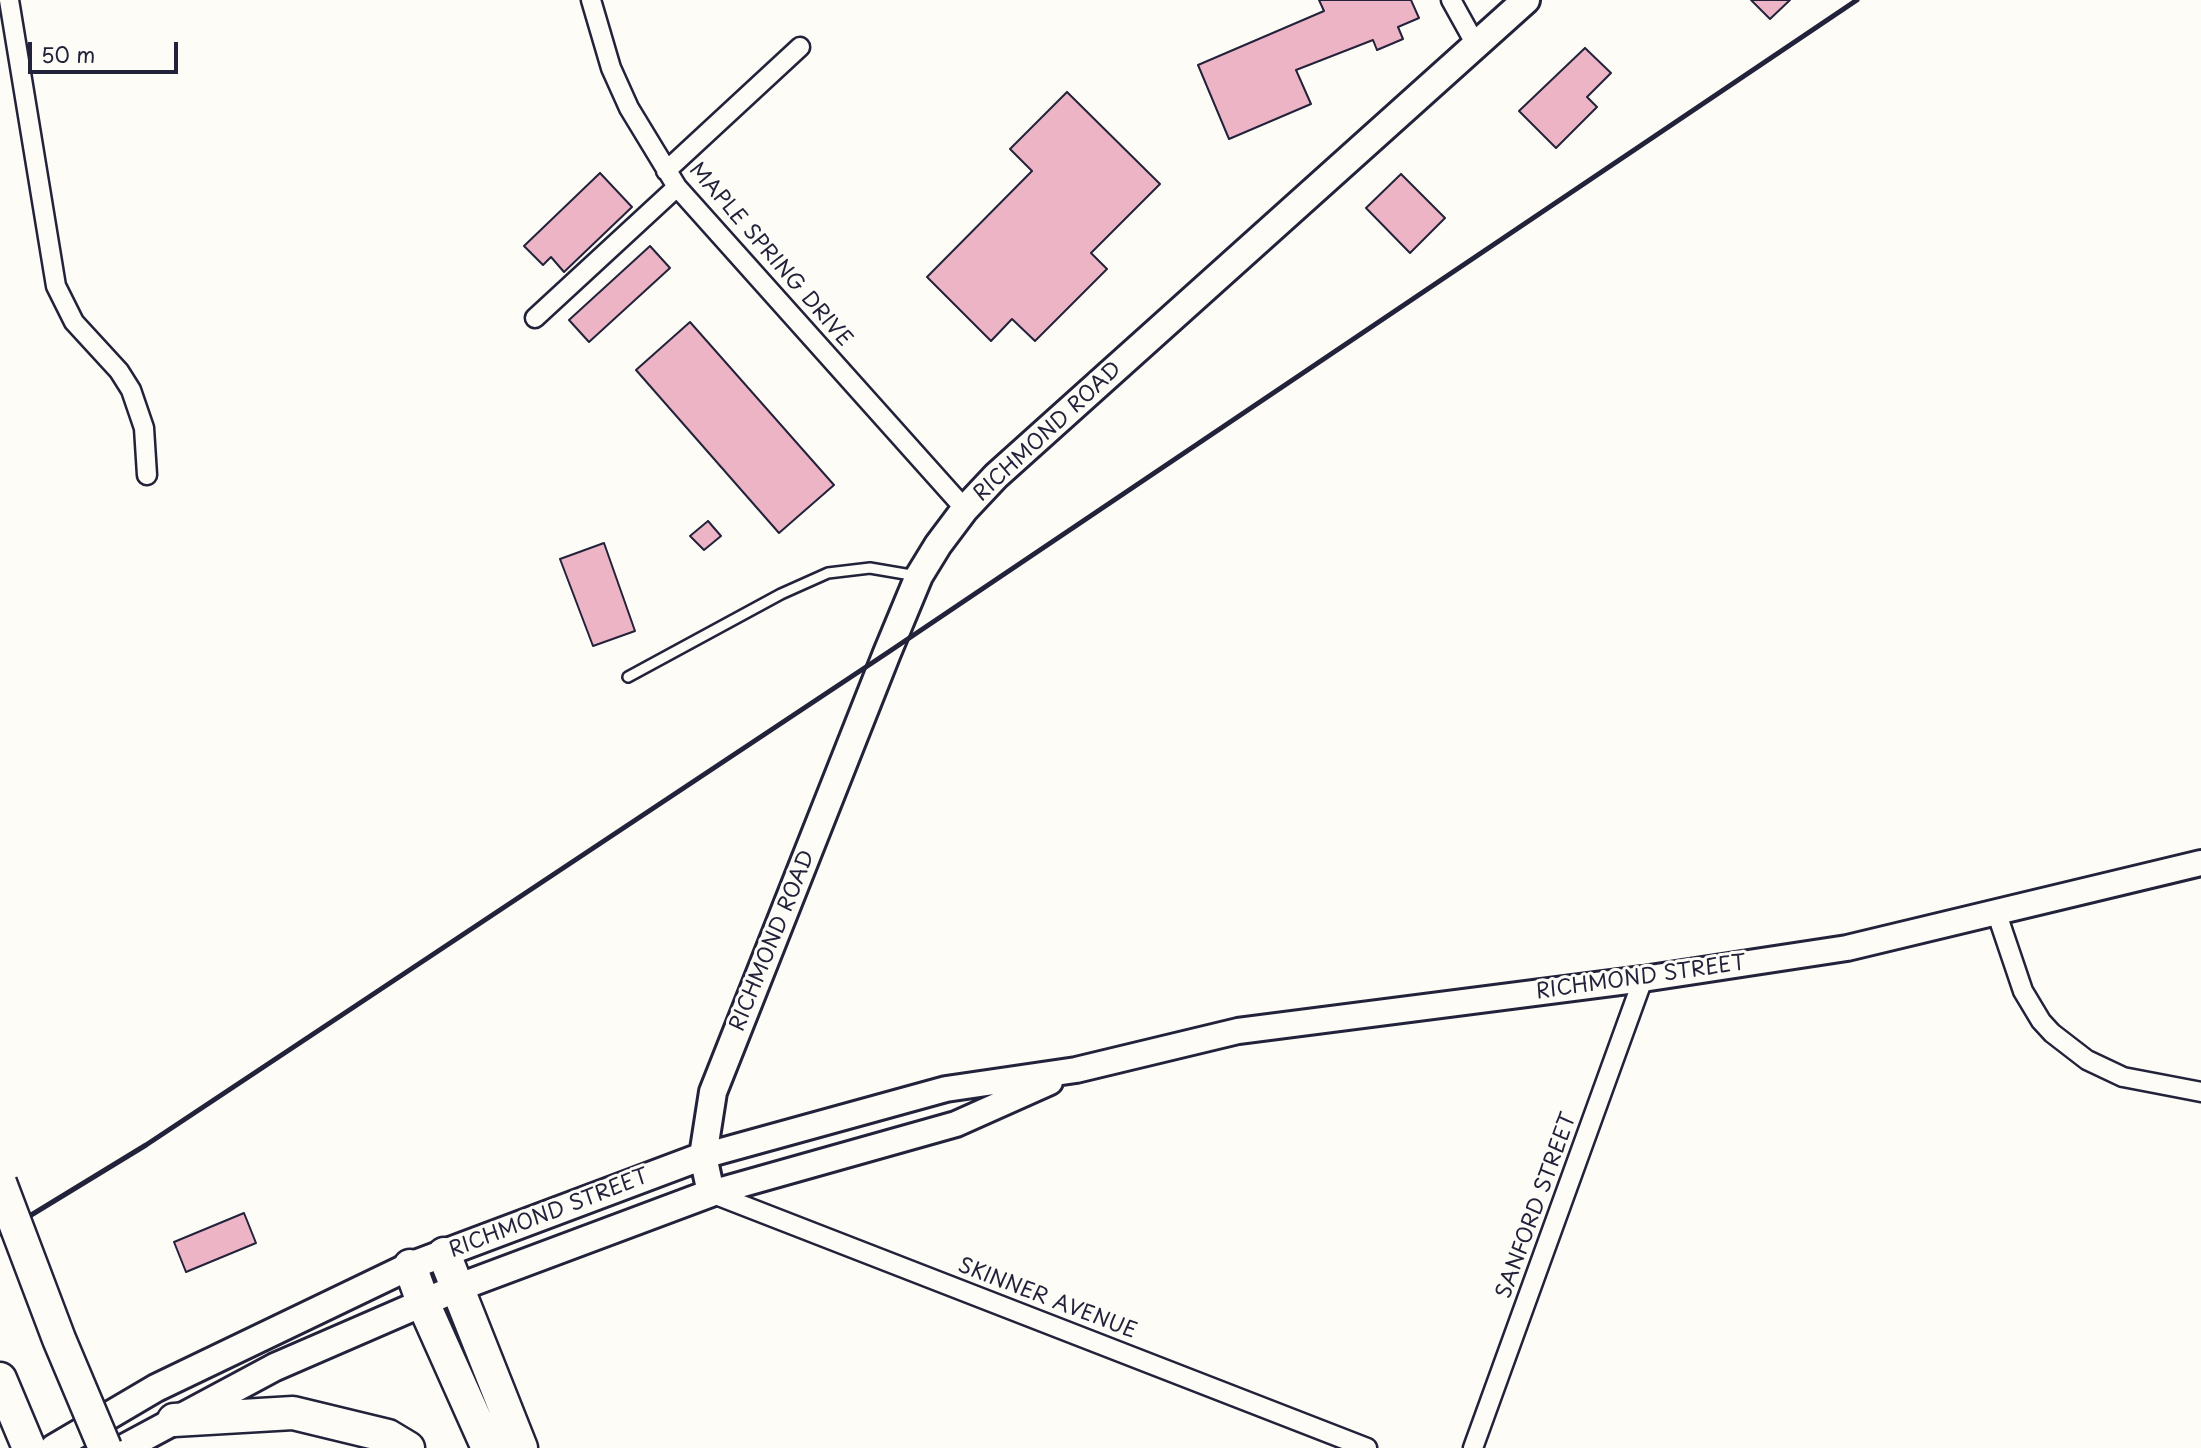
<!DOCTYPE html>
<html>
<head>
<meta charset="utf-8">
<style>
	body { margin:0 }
	#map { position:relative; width:2201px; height:1448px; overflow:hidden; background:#fdfcf7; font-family:"Playpen Sans",sans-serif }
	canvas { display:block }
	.scale { position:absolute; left:28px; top:42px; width:150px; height:32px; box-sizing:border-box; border:4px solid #22223b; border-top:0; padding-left:9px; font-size:21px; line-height:24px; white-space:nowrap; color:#22223b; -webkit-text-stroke:5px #fdfcf7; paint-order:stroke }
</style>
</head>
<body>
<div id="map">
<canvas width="2201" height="1448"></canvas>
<div class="scale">50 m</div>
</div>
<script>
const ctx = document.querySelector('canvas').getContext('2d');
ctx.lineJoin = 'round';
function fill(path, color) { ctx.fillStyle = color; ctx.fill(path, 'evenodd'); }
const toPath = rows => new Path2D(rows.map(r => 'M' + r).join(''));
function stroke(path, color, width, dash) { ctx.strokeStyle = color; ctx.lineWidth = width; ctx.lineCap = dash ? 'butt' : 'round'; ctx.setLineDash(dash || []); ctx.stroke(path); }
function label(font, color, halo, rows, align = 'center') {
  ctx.font = font + ' "Playpen Sans",sans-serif'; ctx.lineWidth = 6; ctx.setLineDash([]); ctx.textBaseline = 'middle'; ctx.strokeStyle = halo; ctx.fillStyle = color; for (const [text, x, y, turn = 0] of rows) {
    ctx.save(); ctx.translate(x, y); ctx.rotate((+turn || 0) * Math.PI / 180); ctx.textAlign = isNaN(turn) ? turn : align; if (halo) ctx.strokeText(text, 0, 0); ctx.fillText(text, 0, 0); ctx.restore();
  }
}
const building = toPath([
	[1319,0,1411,0,1419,18,1398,27,1403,39,1377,50,1373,40,1296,70,1311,104,1229,139,1198,65,1324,11,1319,0],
	[1751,0,1790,0,1770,19,1751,0],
	[1585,48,1611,73,1587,97,1597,107,1556,148,1519,111,1585,48],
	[1067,92,1160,184,1091,253,1107,269,1035,341,1012,319,991,341,927,277,1032,171,1010,149,1067,92],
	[600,173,632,207,564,272,551,257,543,265,524,246,600,173],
	[1401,174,1445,218,1410,253,1366,208,1401,174],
	[650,246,670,268,589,342,569,320,650,246],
	[690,322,834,485,779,533,636,370,690,322],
	[708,521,721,536,704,550,690,536,708,521],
	[604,543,635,631,593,646,560,559,604,543],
	[244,1213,256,1243,186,1272,174,1242,244,1213]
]);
fill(building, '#edb4c5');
stroke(building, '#22223b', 2);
const service = toPath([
	[628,677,781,594,828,573,870,568,917,576]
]);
const minor = toPath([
	[9,0,56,286,74,322,119,371,131,390,144,428,147,475],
	[591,0,611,68,629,108,677,187,965,509],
	[1451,0,1476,45],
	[666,171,800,47],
	[535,318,677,187],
	[1997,914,2023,991,2041,1021,2052,1033,2087,1060,2123,1077,2201,1092],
	[711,1193,1367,1448],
	[1473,1448,1643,979]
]);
const secondary = toPath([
	[703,1156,946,1089,1076,1070,1238,1031,1643,979,1847,948,2201,863],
	[711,1193,956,1124,1050,1082]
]);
const primary = toPath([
	[54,1448,156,1388,410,1266,703,1156],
	[124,1448,275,1367,457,1288,711,1193,703,1156,713,1092,887,653,919,576,938,545,965,509,996,476,1526,0]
]);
const motorway = toPath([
	[444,1254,521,1448],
	[410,1266,424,1305,488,1448],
	[0,1379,29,1448],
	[174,1420,293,1413,388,1436,408,1448]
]);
stroke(service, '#22223b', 14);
stroke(minor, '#22223b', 23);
stroke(secondary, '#22223b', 30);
stroke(primary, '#22223b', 32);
stroke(motorway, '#22223b', 37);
stroke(service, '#fdfcf7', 9);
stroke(minor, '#fdfcf7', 18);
stroke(secondary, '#fdfcf7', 24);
stroke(primary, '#fdfcf7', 26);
stroke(motorway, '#fdfcf7', 32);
stroke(toPath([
	[0,1234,146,1145,887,653,1857,0]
]), '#22223b', 5);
const motorwayBridge = toPath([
	[0,1183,59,1339,105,1448]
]);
stroke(motorwayBridge, '#22223b', 37, []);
stroke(motorwayBridge, '#fdfcf7', 32);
label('21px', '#22223b', '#fdfcf7', [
	["MAPLE SPRING DRIVE",770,255,49],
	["RICHMOND ROAD",1048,432,-43],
	["RICHMOND ROAD",773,941,-68],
	["RICHMOND STREET",1641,978,-8],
	["SANFORD STREET",1537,1206,-70],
	["RICHMOND STREET",549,1214,-21],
	["SKINNER AVENUE",1047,1299,21]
]);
</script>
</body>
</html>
